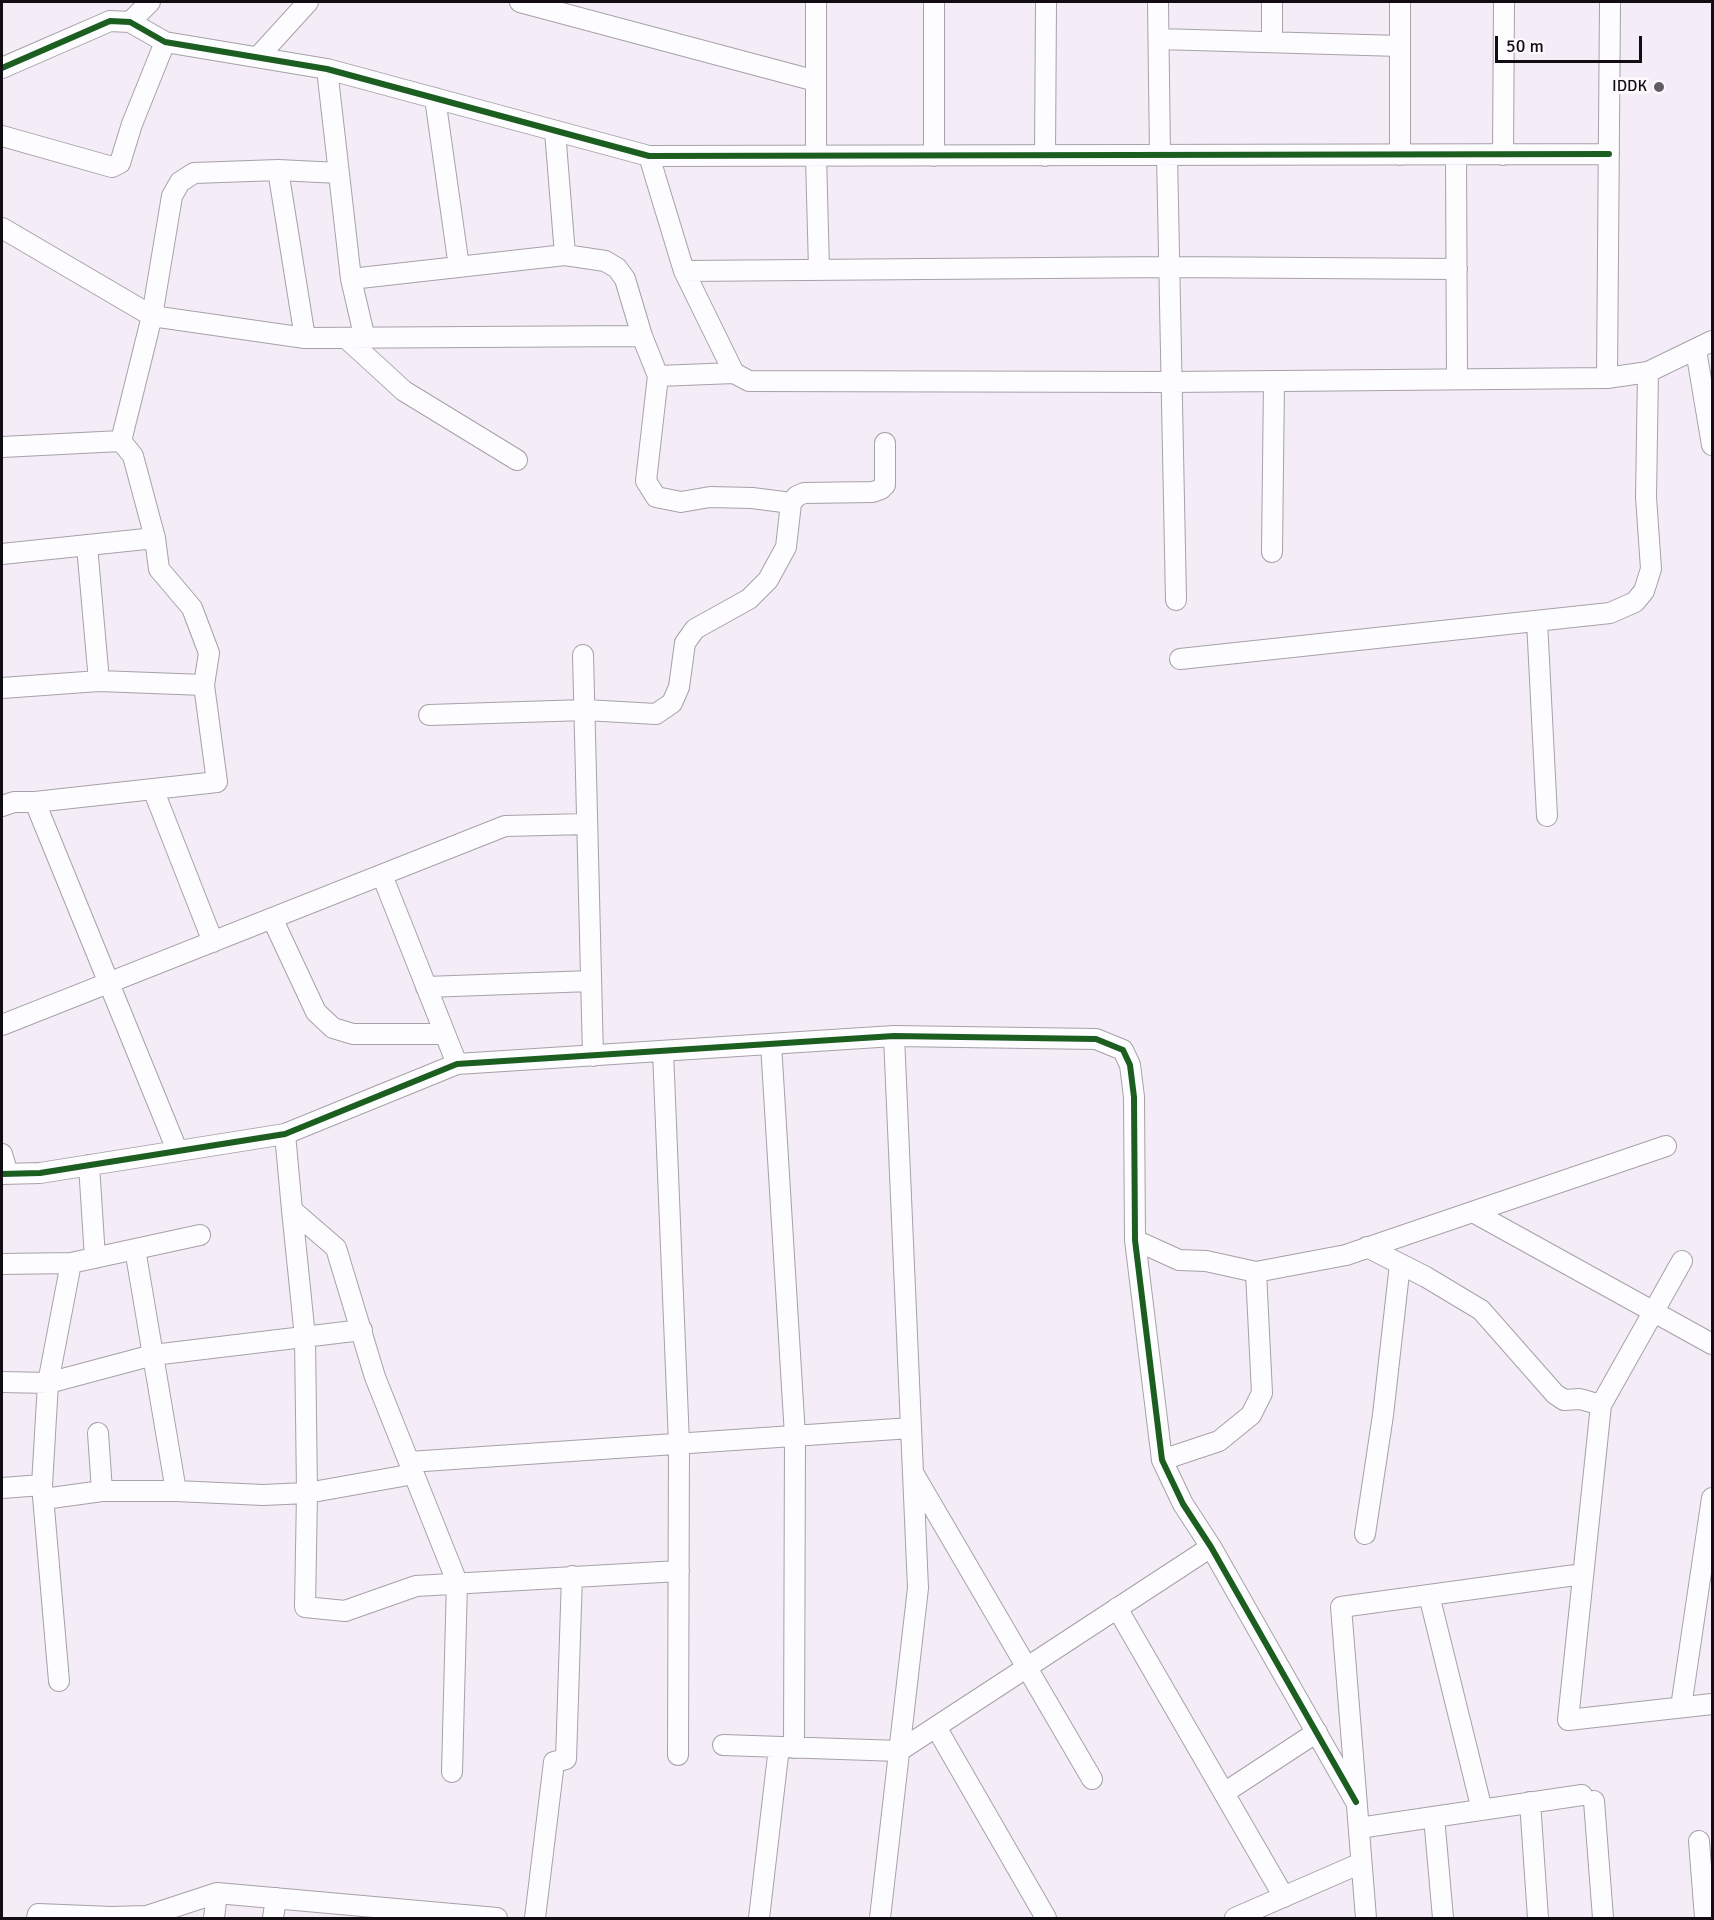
<!DOCTYPE html>
<html>
<head>
<meta charset="utf-8">
<style>
	body { margin:0 }
	#map { position:relative; width:1714px; height:1920px; overflow:hidden; background:#f4ecf6; font-family:Signika,sans-serif }
	canvas { display:block }
	.frame { position:absolute; inset:0; border:3px solid #120d12; pointer-events:none }
	.scale { position:absolute; left:1495px; top:36px; width:147px; height:27px; box-sizing:border-box; border:3px solid #120d12; border-top:0; padding-left:8px; font-size:18px; line-height:21px; white-space:nowrap; color:#120d12; -webkit-text-stroke:4px #fdfafe; paint-order:stroke }
</style>
</head>
<body>
<div id="map">
<canvas width="1714" height="1920"></canvas>
<div class="frame"></div>
<div class="scale">50 m</div>
</div>
<script>
const ctx = document.querySelector('canvas').getContext('2d');
ctx.lineJoin = 'round';
const toPath = rows => new Path2D(rows.map(r => 'M' + r).join(''));
function stroke(path, color, width, dash) { ctx.strokeStyle = color; ctx.lineWidth = width; ctx.lineCap = dash ? 'butt' : 'round'; ctx.setLineDash(dash || []); ctx.stroke(path); }
function label(font, color, halo, rows, align = 'center') {
  ctx.font = font + ' Signika,sans-serif'; ctx.lineWidth = 6; ctx.setLineDash([]); ctx.textBaseline = 'middle'; ctx.strokeStyle = halo; ctx.fillStyle = color; for (const [text, x, y, turn = 0] of rows) {
    ctx.save(); ctx.translate(x, y); ctx.rotate((+turn || 0) * Math.PI / 180); ctx.textAlign = isNaN(turn) ? turn : align; if (halo) ctx.strokeText(text, 0, 0); ctx.fillText(text, 0, 0); ctx.restore();
  }
}
const minor = toPath([
	[520,2,816,81],
	[816,2,816,156,819,270],
	[934,2,934,156],
	[1158,2,1160,155],
	[1400,2,1400,155],
	[130,22,150,2],
	[1159,39,1400,46],
	[1272,42,1272,2],
	[258,57,308,2],
	[2,68,110,21,130,22,165,42,327,69,649,156,1609,154],
	[327,69,351,279,365,339],
	[435,98,459,267],
	[555,131,565,255],
	[2,136,112,167,120,163,132,124,165,42],
	[1167,155,1176,600],
	[1456,155,1457,379],
	[1503,155,1504,2],
	[649,156,684,271,734,373,749,381,1171,382,1607,378,1648,372,1712,341],
	[1045,156,1046,2],
	[278,170,305,338],
	[2,228,152,316,305,338,642,336],
	[684,271,1169,267,1457,269],
	[351,279,565,255,605,261,617,268,625,279,642,336,658,376,646,481,656,497,681,502,710,497,752,498,791,503],
	[346,338,404,391,517,460],
	[1696,350,1712,445],
	[658,376,734,373],
	[1607,378,1610,2],
	[121,441,152,316,172,196,180,182,194,173,278,170,339,173],
	[2,447,121,441,133,456,155,538,159,569,192,608,209,653,204,685],
	[87,546,99,681],
	[1272,552,1274,381],
	[2,554,155,538],
	[1537,621,1547,816],
	[583,655,593,1056],
	[1180,659,1610,613,1635,602,1644,591,1651,569,1646,497,1648,372],
	[2,688,99,681,204,685,217,782,35,802],
	[429,715,585,710,656,714,672,703,679,687,685,643,695,629,749,599,768,580,786,547,791,503,797,496,804,493,873,492,881,489,885,485,885,443],
	[153,789,213,942],
	[2,806,14,802,35,802,177,1150],
	[382,875,457,1064],
	[272,918,316,1012,333,1028,353,1034,445,1034],
	[426,987,591,981],
	[2,1025,505,826,587,824],
	[771,1044,795,1436,794,1748],
	[663,1051,679,1443,678,1755],
	[285,1134,292,1210,336,1248,375,1377,457,1582,452,1772],
	[2,1154,8,1174],
	[89,1165,95,1258],
	[2,1174,40,1173,285,1134,457,1064,894,1036,1096,1039,1123,1050,1130,1065,1134,1097,1135,1240,1162,1460,1183,1504,1211,1547,1356,1802],
	[292,1210,305,1337,307,1493,305,1607,345,1611,416,1586,679,1571],
	[1473,1212,1712,1344],
	[1135,1240,1179,1260,1206,1261,1256,1272,1346,1255,1666,1146],
	[1367,1247,1426,1277,1481,1310,1555,1394,1564,1400,1580,1399,1601,1405],
	[135,1249,176,1491],
	[1682,1261,1601,1405,1568,1720,1712,1704],
	[2,1264,71,1263,200,1235],
	[2,1382,48,1383,153,1355,362,1330],
	[98,1433,102,1491],
	[1162,1460,1219,1441,1251,1415,1262,1393,1256,1272],
	[409,1462,911,1428],
	[915,1476,1092,1779],
	[2,1488,42,1485],
	[44,1499,102,1491,176,1491,263,1495,307,1493,414,1474],
	[1365,1534,1383,1415,1400,1264],
	[1429,1595,1482,1810],
	[1117,1608,1284,1897],
	[59,1681,42,1485,48,1383,71,1263],
	[1681,1707,1712,1498],
	[936,1727,1046,1918],
	[723,1745,899,1751,1211,1547],
	[1224,1793,1317,1732],
	[1594,1801,1603,1918],
	[1530,1802,1538,1918],
	[1434,1817,1443,1918],
	[1359,1828,1582,1795],
	[1699,1841,1705,1918],
	[37,1918,38,1914,111,1917,147,1916,217,1893,497,1918],
	[214,1918,217,1893],
	[273,1918,276,1898],
	[535,1918,554,1762,566,1759,572,1576],
	[759,1918,779,1747],
	[880,1918,918,1588,894,1036],
	[1235,1918,1361,1863],
	[1366,1918,1341,1607,1583,1574]
]);
stroke(minor, '#a7a1a8', 22);
stroke(minor, '#fdfcfe', 20);
stroke(toPath([
	[2,68,110,21,130,22,165,42,327,69,649,156,1609,154],
	[2,1174,40,1173,285,1134,457,1064,894,1036,1096,1039,1123,1050,1130,1065,1134,1097,1135,1240,1162,1460,1183,1504,1211,1547,1356,1802]
]), '#1b5e20', 6);
for (const [x, y, r, color] of [
	[1659,87,6,"#615b62"]
]) { const dot = new Path2D(); dot.arc(x, y, r, 0, 2 * Math.PI); ctx.fillStyle = color; ctx.fill(dot); stroke(dot, '#fdfafe', 2); }
label('16px', '#120d12', '#fdfafe', [
	["IDDK",1647,87]
], 'right');
</script>
</body>
</html>
